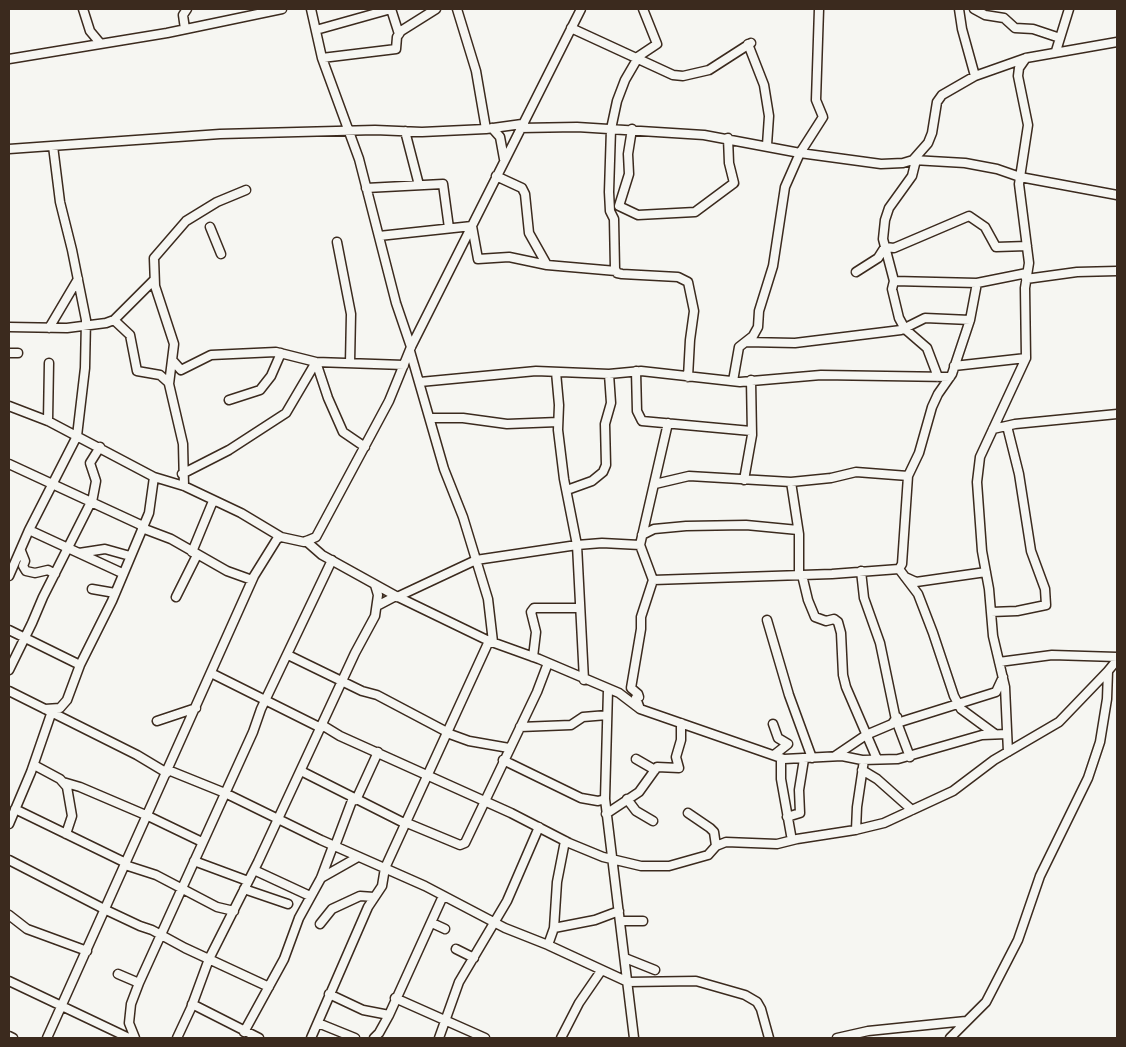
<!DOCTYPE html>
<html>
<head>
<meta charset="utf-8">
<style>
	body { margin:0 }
	#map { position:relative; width:1126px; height:1047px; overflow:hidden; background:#f6f6f2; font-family:Delius,sans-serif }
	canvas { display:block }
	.frame { position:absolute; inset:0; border:10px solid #3b2a1e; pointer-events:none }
</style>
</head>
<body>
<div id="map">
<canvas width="1126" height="1047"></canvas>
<div class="frame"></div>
</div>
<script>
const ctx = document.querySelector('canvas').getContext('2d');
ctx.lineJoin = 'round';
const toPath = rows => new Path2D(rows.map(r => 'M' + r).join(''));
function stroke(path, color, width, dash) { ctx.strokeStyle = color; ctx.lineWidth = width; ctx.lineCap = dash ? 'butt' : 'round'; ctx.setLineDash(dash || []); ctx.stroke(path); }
const minor = toPath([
	[83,9,90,31,100,43],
	[311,9,322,58,359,159,396,303,411,347],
	[457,9,476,71,486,129],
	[643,9,657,44,639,56,625,80,617,101,611,129,609,192,610,211,614,219,615,269,617,273,622,274,678,277,688,282,694,311,690,340,688,377],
	[959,9,962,29,975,76],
	[974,9,985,15,1004,18,1015,28,1033,29,1060,38],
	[571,28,673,75,683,76,709,70,751,43],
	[185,29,183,15,187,9],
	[316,30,391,9,399,34],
	[748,44,764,85,769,116,767,145],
	[1056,51,1069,9],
	[322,58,396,49,397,37,401,31,436,9],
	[9,59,167,33,282,9],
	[492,128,500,137,504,159],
	[520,128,577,127,704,135,800,153,881,164,903,163,913,160,928,143,932,133,937,102,942,95,975,76,1026,58,1117,42],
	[632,129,628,154,629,174,619,206,638,215,695,212,734,183,729,163,728,138],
	[405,131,419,185],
	[9,149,220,134,375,130,422,132,486,129,522,124],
	[913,160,965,163,997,169,1020,177,1117,195],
	[916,160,912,176,889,208,885,220,883,239,894,281,977,283,1027,273],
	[496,176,522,188,525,194,529,233,547,265,616,271],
	[366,188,443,184,449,228],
	[210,227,221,254],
	[379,236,472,226,478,259,509,257,547,265],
	[337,242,351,314,350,363],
	[856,272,878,258,885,247,894,248,969,216,985,227,996,247,1027,246],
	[1026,279,1077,272,1117,271],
	[894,281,892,289,899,318,905,329,927,348,938,377],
	[114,320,130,335,137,371,160,375,169,383],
	[9,327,67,328,106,323,114,320,154,280],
	[49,328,78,279],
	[746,342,795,343,901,330,925,318,970,320],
	[410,351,444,469,463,517,488,599,493,642],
	[9,353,18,353],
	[173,361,181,370,211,355,276,352,316,362,404,365],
	[316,362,328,398,343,432,365,447],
	[954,366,1026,358],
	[636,371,637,411,642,421,751,431],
	[556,372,559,405,558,430,564,479,577,545,584,680],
	[733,381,739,347,753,336,758,327,759,311,773,266,785,187,800,153,823,117,816,100,819,9],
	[420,382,536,371,609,374,641,371,740,382,821,375,950,377],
	[229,400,260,390,271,376,281,353],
	[9,406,48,421,154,477,184,486,241,513,281,537],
	[430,418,463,418,507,424,558,422],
	[48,421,49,363],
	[668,423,640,545,653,580,832,574,899,569,902,564,908,476,919,453,932,407,938,394,952,374,970,320,977,283],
	[993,429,1015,424,1117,414],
	[9,464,143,526],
	[182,474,229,450,286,413,316,362],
	[744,480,752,435,751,380],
	[791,482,799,534,799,575],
	[655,484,689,476,791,482,831,478,856,472,908,476],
	[184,486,183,444,169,384,174,344,155,286,154,258,186,221,217,202,246,190],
	[567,490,592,481,603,472,606,465,605,424,611,403,609,374],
	[92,502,96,481,90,463,100,447],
	[142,528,171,539,227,571,252,580],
	[29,530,122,573],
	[642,535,654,529,686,526,746,525,798,530],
	[306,541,322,555,396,596,489,641,539,659,619,693,640,709,784,759,842,756,862,760,898,759,982,735,1007,734],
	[21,551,25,561,23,566,26,571,35,573,48,570,55,574],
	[192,552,213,501],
	[79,553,105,549,130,556],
	[899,569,918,594,933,633,954,696,961,709,995,734],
	[861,571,864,598,880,643,896,720,910,757],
	[802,575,808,600,815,617,826,621,834,619,838,622,841,633,843,675,846,687,877,759],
	[9,576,29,530,77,436,85,368,86,320,72,250,60,202,53,146],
	[905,577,916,582,986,572],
	[92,589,115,593],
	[176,597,196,557],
	[397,597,476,560,577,545,602,543,640,545],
	[377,606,396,596],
	[991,612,1017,611,1046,605,1045,589,1031,551,1019,474,1007,426],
	[767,620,789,695,812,758],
	[9,630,80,665],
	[288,655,362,691,377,695,447,732],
	[533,657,536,632,531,612,534,608,579,608],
	[999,662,1052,655,1117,657],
	[9,670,32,623,43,597,91,502],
	[211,673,321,728],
	[608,690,605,799,634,1038],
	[9,691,137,755,167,773],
	[45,709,60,708,67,700,80,665,112,601,149,513,154,477],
	[640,709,636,698,639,697,638,694,631,688,641,629,641,617,653,580],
	[157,721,196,708],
	[897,723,996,692,1003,677],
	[773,724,778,738,788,744,774,755],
	[322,725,340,736,511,813,569,843,603,857,641,866,669,866,708,855,716,846,726,842,777,844,797,839,855,830,884,823,953,791,994,760,1059,722,1108,671],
	[520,727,571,725,583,717,607,715],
	[447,733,469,741,509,748],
	[1008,752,1005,687,993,636,989,589,982,551,977,482,980,457,1026,358,1025,288,1029,263,1019,184,1028,125,1018,76,1019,68,1026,58],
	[835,756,866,735,892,724,897,717],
	[781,758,781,779,791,835],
	[636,759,655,770],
	[503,760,581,798,598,801,605,799],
	[34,765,60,779,67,787,72,816,66,834],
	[168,770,225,793,321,840,425,886,505,928,548,945,628,982,696,981,745,995,757,1002,761,1009,769,1038],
	[862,770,877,779,912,810],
	[301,771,406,824],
	[63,782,80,787,148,816],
	[627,799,636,811,653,821],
	[356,800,378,752],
	[15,809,126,863],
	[688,813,710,828,714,832,716,846],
	[606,814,639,792,657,767,679,768,676,757,681,740,681,723],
	[148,816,202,842],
	[787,817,800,813,799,790,804,759],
	[407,823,460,845,465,843,537,692,548,663],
	[9,824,31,772,51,714],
	[856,830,857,807,864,760],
	[335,846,353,798],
	[9,860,106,910,140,926,152,930,185,948,269,987],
	[194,861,248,881],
	[125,865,156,875,217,907,234,911],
	[254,870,310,896],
	[321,878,358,857],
	[244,889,288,904],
	[9,915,27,929,87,951],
	[620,921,643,921],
	[432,923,445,929],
	[320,924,332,909,360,896,374,897],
	[554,928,595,920,619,911],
	[548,945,554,928,557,882,565,841],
	[456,949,474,958],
	[625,958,655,970],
	[118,974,139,983],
	[9,981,129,1038],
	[329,994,363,1010,389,1015],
	[395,998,485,1038],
	[192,1004,259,1038],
	[318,1023,355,1038],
	[244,1032,284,959,299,918,321,878,333,846],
	[9,1036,13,1038],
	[47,1038,254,576,277,539,281,537,304,542,316,537,389,401,411,347,581,9],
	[135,1038,129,1023,131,1004,139,983,253,732,261,709,332,560],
	[177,1038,191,1008,209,959,258,862,355,653,375,616,378,595,375,585],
	[311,1038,368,907,382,886,385,868,489,641],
	[374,1038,379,1033,389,1015,443,896],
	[439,1038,459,982,507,901,539,827],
	[561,1038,579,1003,601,971],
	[837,1038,868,1031,966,1021],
	[950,1038,986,1002,1018,940,1040,876,1088,778,1100,742,1107,699,1108,671,1117,660]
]);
stroke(minor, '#3b2a1e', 11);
stroke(minor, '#f6f6f2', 8);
</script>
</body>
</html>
